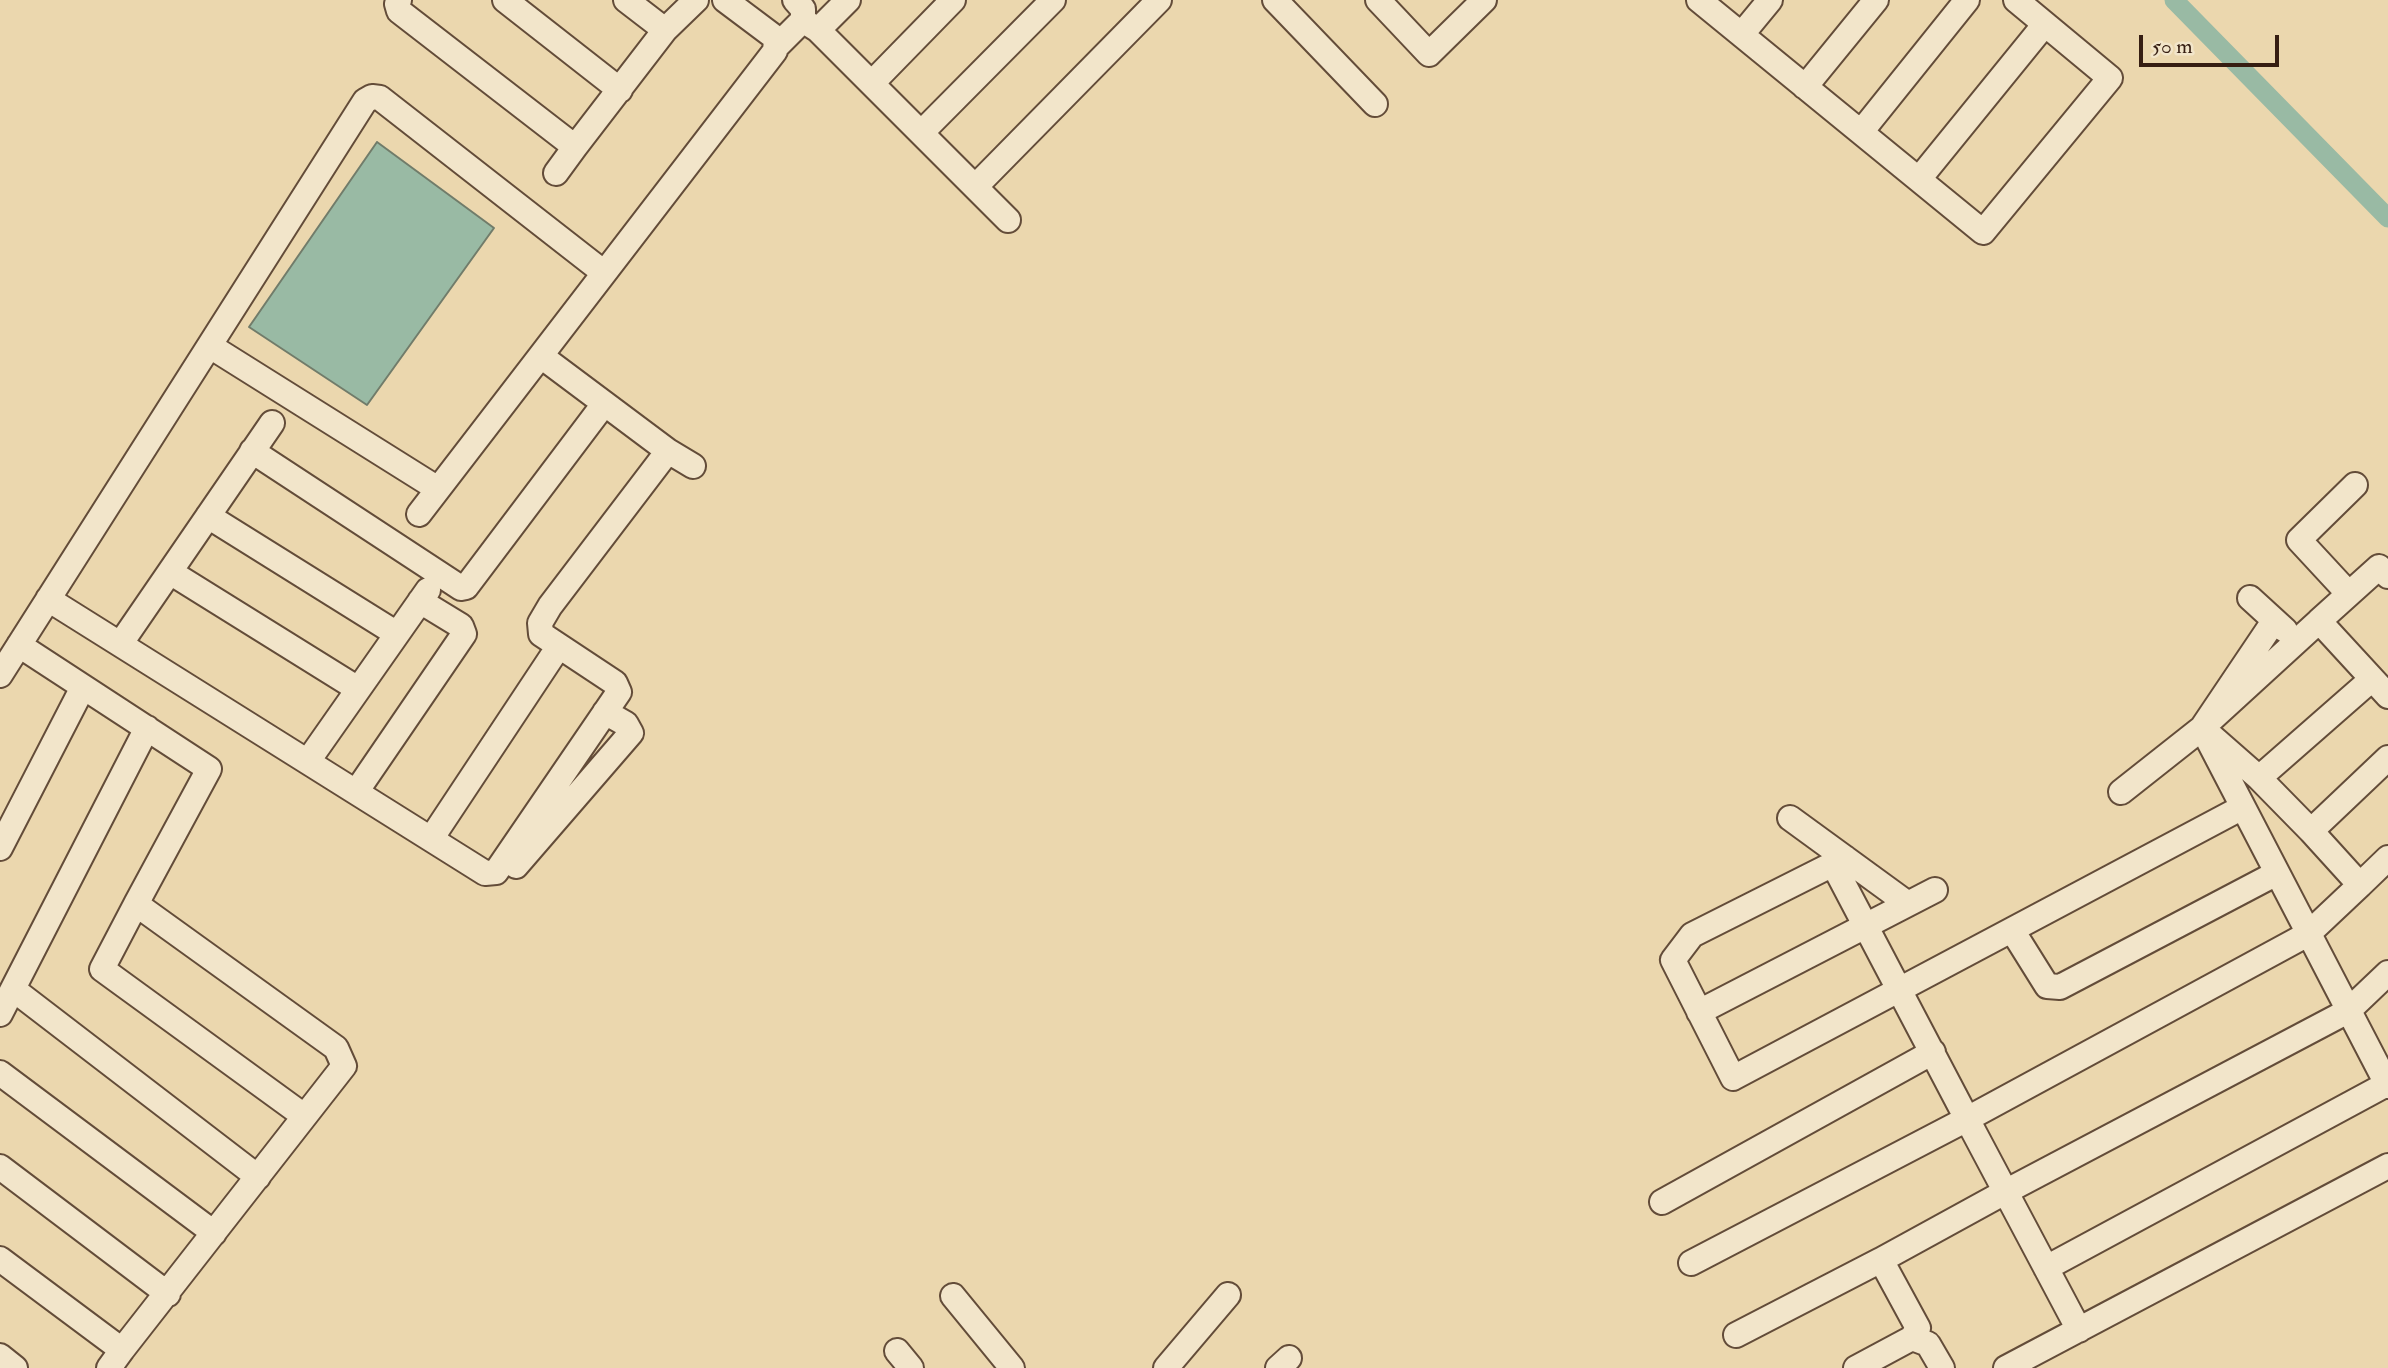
<!DOCTYPE html>
<html>
<head>
<meta charset="utf-8">
<style>
	body { margin:0 }
	#map { position:relative; width:2388px; height:1368px; overflow:hidden; background:#ebd7ae; font-family:"IM FELL Double Pica",serif }
	canvas { display:block }
	.scale { position:absolute; left:2139px; top:35px; width:140px; height:32px; box-sizing:border-box; border:4px solid #361e12; border-top:0; padding-left:9px; font-size:21px; line-height:24px; white-space:nowrap; color:#361e12; -webkit-text-stroke:5px #f2e5ca; paint-order:stroke }
</style>
</head>
<body>
<div id="map">
<canvas width="2388" height="1368"></canvas>
<div class="scale">50 m</div>
</div>
<script>
const ctx = document.querySelector('canvas').getContext('2d');
ctx.lineJoin = 'round';
function fill(path, color) { ctx.fillStyle = color; ctx.fill(path, 'evenodd'); }
const toPath = rows => new Path2D(rows.map(r => 'M' + r).join(''));
function stroke(path, color, width, dash) { ctx.strokeStyle = color; ctx.lineWidth = width; ctx.lineCap = dash ? 'butt' : 'round'; ctx.setLineDash(dash || []); ctx.stroke(path); }
const water = toPath([
	[377,142,494,228,367,405,249,327,377,142]
]);
fill(water, '#99baa4');
stroke(water, '#717c6a', 2);
stroke(toPath([
	[2174,0,2388,218]
]), '#99baa4', 19);
const minor = toPath([
	[399,0,397,4,399,11,575,147,556,173],
	[505,0,620,90],
	[626,0,665,30],
	[1275,0,1375,104],
	[1378,0,1429,54,1484,0],
	[1699,0,1983,232,2110,78,2016,0],
	[804,21,818,30,848,0],
	[818,30,1008,220],
	[1742,34,1770,0],
	[777,46,803,20,803,9,795,0],
	[872,83,953,0],
	[1805,87,1876,0],
	[1861,132,1967,0],
	[921,133,1053,0],
	[575,147,665,30,696,0],
	[1919,179,2045,24],
	[975,187,1159,0],
	[210,346,438,489],
	[541,356,668,451,693,466],
	[252,451,461,588,466,587,604,404],
	[419,514,775,51,776,40,773,36,725,0],
	[208,516,397,634],
	[170,572,358,689],
	[2388,576,2379,567,2319,621,2388,696],
	[2349,594,2299,540,2355,485],
	[2250,598,2285,630],
	[48,599,485,873,496,872,619,692,615,683,541,634,540,623,550,606,668,451],
	[121,643,272,423],
	[0,675,365,101,372,97,380,98,603,272],
	[2202,728,2388,1086],
	[2388,758,2311,831,2360,885,2388,858],
	[308,761,428,590],
	[2259,778,2372,679],
	[356,792,464,634,461,626,420,601],
	[2121,792,2202,728,2274,621],
	[1790,818,1908,904],
	[2311,831,2259,778,2202,728,2319,621],
	[431,839,559,646],
	[0,848,83,687],
	[1845,858,1692,935,1673,960,1733,1078,2243,807],
	[1833,864,1967,1119,2308,934,2360,885],
	[516,866,631,733,626,724,605,712],
	[136,904,102,969,304,1116],
	[2012,930,2047,986,2060,987,2277,873],
	[13,989,258,1177],
	[1699,1012,1935,890],
	[0,1014,147,728],
	[0,1073,214,1233],
	[0,1167,168,1294],
	[1662,1202,1933,1052],
	[0,1259,122,1350,344,1066,336,1048,136,904,209,769,19,645],
	[1691,1263,1967,1119,2079,1330],
	[2046,1268,2387,1084],
	[953,1296,1012,1368],
	[1736,1335,1881,1260],
	[1912,1338,1928,1344,1942,1368],
	[897,1351,911,1368],
	[0,1356,15,1368],
	[109,1368,122,1350],
	[1166,1368,1228,1295],
	[1278,1368,1289,1358],
	[1856,1368,1912,1338,1918,1328,1881,1260,2005,1192,2348,1011,2388,973],
	[2006,1368,2388,1166]
]);
stroke(minor, '#634c39', 28);
stroke(minor, '#f2e5ca', 24);
</script>
</body>
</html>
